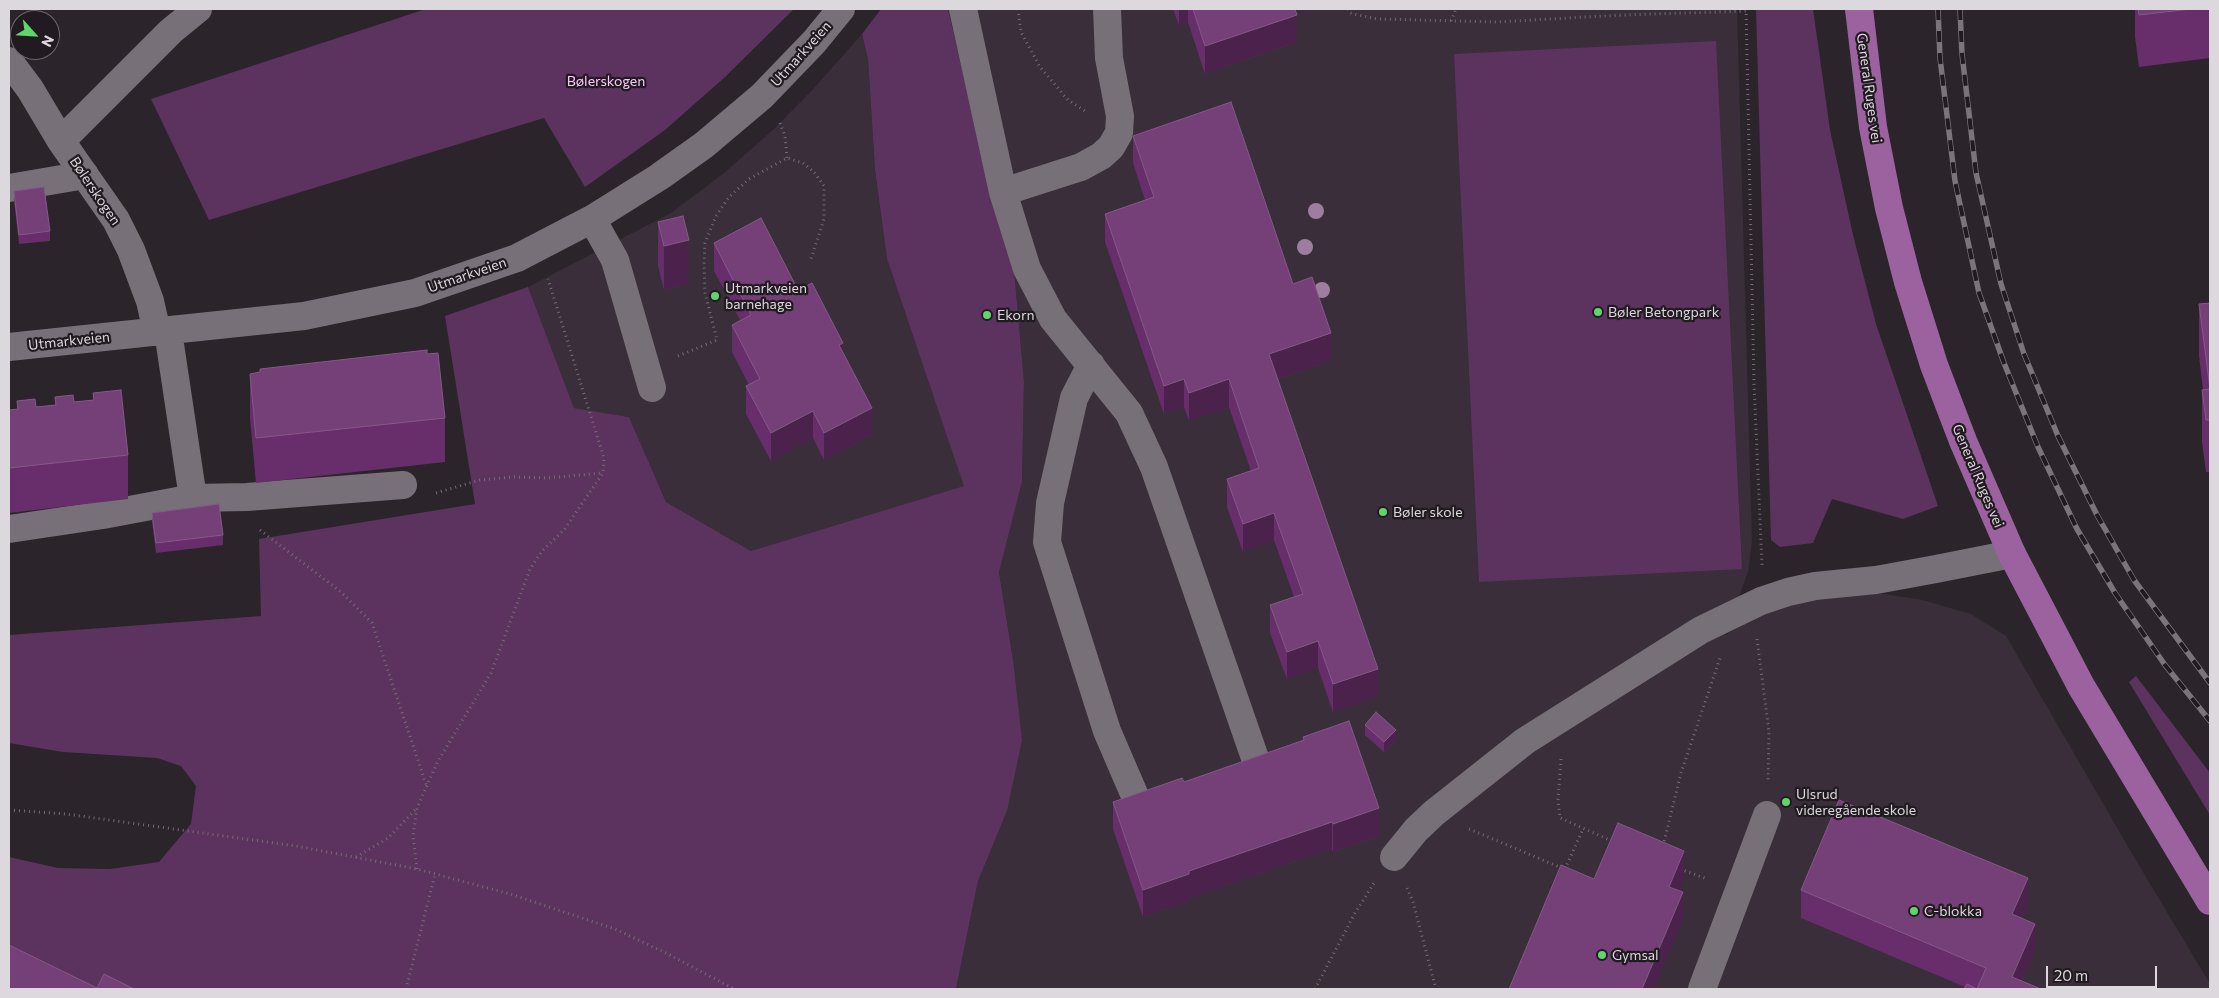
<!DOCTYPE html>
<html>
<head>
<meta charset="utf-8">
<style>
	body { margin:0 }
	#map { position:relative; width:2219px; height:998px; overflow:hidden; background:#2b242b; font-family:Commissioner,sans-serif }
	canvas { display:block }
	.frame { position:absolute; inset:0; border:10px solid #ddd8dd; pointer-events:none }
	.north { position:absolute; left:10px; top:10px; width:50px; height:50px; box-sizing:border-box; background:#211b21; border:1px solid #6c676c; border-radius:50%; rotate:116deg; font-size:14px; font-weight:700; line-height:20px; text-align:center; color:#ddd8dd }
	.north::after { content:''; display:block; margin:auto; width:18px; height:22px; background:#5fd56b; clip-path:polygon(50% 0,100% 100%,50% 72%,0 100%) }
	.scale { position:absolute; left:2046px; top:966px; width:111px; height:22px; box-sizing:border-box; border:2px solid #ddd8dd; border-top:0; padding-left:6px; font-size:15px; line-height:18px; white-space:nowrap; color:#ddd8dd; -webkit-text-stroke:4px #211b21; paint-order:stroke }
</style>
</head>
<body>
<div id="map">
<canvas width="2219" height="998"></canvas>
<div class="frame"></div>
<div class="north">N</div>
<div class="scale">20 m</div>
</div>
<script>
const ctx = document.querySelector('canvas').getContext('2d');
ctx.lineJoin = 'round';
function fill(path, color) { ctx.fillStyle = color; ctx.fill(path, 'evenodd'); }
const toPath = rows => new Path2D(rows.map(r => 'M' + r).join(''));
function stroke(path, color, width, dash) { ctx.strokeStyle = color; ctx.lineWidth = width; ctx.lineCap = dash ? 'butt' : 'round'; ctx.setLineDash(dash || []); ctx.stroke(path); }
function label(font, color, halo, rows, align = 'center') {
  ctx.font = font + ' Commissioner,sans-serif'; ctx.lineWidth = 4.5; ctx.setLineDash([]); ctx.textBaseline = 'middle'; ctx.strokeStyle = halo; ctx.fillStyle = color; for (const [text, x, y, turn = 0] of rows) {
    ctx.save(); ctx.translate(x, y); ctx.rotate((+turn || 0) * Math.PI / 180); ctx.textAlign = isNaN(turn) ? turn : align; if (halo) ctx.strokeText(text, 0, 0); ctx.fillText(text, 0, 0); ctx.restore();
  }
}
fill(toPath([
	[948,9,1737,9,1752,542,1748,572,1725,635,1758,615,1790,601,1868,592,1919,599,1971,614,2006,636,2137,862,2210,984,2210,989,956,989,978,881,1007,811,1013,660,999,572,1022,482,1024,383,1015,280,971,108],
	[862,34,868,59,875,170,887,259,965,486,751,551,666,502,629,417,574,408,528,287,671,213,724,173,774,129,815,87]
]), '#392e39');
fill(toPath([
	[426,9,794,9,725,77,665,130,585,187,544,118,209,220,151,99],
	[881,9,948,9,971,108,996,165,1015,280,1024,382,1022,482,999,572,1013,660,1022,740,1007,811,978,881,956,989,90,989,9,952,9,857,58,868,110,869,159,862,191,824,196,786,181,766,157,758,63,752,9,743,9,635,261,616,259,539,475,504,445,316,528,287,574,408,629,417,666,502,751,551,964,486,887,259,875,170,868,59,862,34],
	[1756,9,1813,9,1830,130,1853,235,1876,324,1938,506,1903,519,1832,499,1813,543,1780,547,1771,540],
	[1716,41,1742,569,1479,582,1454,54],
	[2136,676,2210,773,2210,815,2129,682]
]), '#5c335e');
stroke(toPath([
	[1018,9,1021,32,1040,67,1068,100,1085,111],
	[1348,9,1350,13,1377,19,1497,22,1622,15,1746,11],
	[1746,9,1754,383,1762,565],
	[1451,21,1456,9],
	[780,123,785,136,787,158],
	[678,356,717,340,705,293,704,265,705,243,716,216,729,197,749,179,787,158,803,163,814,172,824,186,824,219,810,262],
	[436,493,480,480,514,477,547,478,602,473],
	[260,530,341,592,372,623,427,787],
	[1757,639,1769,732,1768,782],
	[1561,759,1558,800,1560,818,1614,842],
	[9,810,66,814,296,846,417,869,510,894,615,929,666,953,734,989],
	[1469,829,1562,868],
	[1663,846,1681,773,1720,658],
	[356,857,388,838,416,809],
	[417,869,413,836,417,808,438,761,491,673,530,569,542,551,564,530,603,473,604,458,548,279],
	[1565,869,1583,829],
	[1680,869,1707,879],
	[1407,888,1413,902,1436,989],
	[406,989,435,874],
	[1315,989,1355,913,1374,883]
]), '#736d73', 3, [1, 4]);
stroke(toPath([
	[963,9,1003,192,1027,269,1053,319,1129,413,1154,467,1255,758],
	[9,61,30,89,61,141,116,220,131,250,150,301,157,332],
	[61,141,171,31,198,9],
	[9,188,85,175],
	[1003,192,1081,167,1101,156,1111,147,1119,133,1120,116,1109,58,1107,9],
	[592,219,615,260,652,388],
	[168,331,193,498],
	[9,347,304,316,415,293,517,258,592,219,659,177,704,145,762,96,814,42,841,9],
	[1091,365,1074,398,1050,503,1047,542,1107,731,1138,803],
	[9,529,103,515,193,498,247,497,403,485],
	[1394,857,1416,830,1434,813,1525,741,1701,630,1761,601,1788,592,1815,586,1876,580,1936,569,2012,554],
	[1702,989,1767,815]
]), '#777078', 28);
stroke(toPath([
	[1859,9,1873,127,1889,208,1908,282,1934,365,1963,441,2012,554,2081,686,2210,901]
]), '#9c629f', 28);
const rail = toPath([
	[1938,9,1940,58,1955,181,1979,293,2004,363,2038,447,2077,529,2115,593,2165,665,2210,721],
	[1960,9,1962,54,1976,173,2001,284,2024,354,2058,436,2097,515,2134,580,2210,683]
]);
stroke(rail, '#7b757b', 5.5);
stroke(rail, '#211b21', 4, [11]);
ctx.fillStyle = '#9e7e9f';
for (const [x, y] of [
	[1316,211],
	[1305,247],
	[1322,290]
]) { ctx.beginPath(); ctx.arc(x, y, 8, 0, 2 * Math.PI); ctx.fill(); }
fill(toPath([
	[1173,9,1295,9,1297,42,1205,74,1188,22,1179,25],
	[2135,9,2210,9,2210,58,2139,67,2135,37],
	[1133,136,1293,284,1331,360,1278,379,1378,696,1333,712,1318,668,1287,679,1270,633,1270,605,1294,597,1274,540,1243,552,1227,507,1227,479,1251,471,1229,407,1189,421,1184,407,1164,414,1105,242,1105,214,1145,200,1133,163],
	[14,191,50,231,50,241,19,244,14,201],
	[658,222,689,284,664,290,658,266],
	[714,243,798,290,843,353,872,435,824,460,813,438,771,461,746,414,746,386,749,385,732,352,732,325,740,320,714,271],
	[2210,303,2210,472,2206,472,2202,442,2202,390,2203,390,2199,356,2199,304],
	[427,354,445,418,445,462,256,483,250,418,250,374],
	[93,393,128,455,128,499,9,513,9,410,17,409,17,401,36,407,55,405,55,397,74,402,93,400],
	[152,513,223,535,223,545,156,553,152,522],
	[1365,725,1396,740,1384,752,1365,735],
	[1303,737,1379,836,1333,852,1332,849,1189,898,1189,901,1143,917,1113,829,1113,802,1184,782,1303,741],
	[1801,890,2028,905,2022,918,2035,951,2022,981,2041,989,1964,989,1965,987,1801,918]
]), '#672e6b');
fill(toPath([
	[1179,9,1188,9,1188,22,1179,25],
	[1297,15,1297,42,1205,74,1205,46],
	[689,240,689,284,664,290,664,246],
	[1331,333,1331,360,1269,382,1269,354],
	[843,343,843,370,839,345],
	[1184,379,1184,407,1164,414,1164,386],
	[1229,379,1229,407,1189,421,1189,393],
	[872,408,872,435,824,460,824,433],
	[813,411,813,438,771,461,771,433],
	[1274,513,1274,540,1243,552,1243,524],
	[1318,641,1318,668,1287,679,1287,652],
	[1378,669,1378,696,1333,712,1333,684],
	[1396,730,1396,740,1384,752,1384,742],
	[1379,808,1379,836,1333,852,1333,824],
	[1332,822,1332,849,1189,898,1189,901,1143,917,1143,890,1189,871],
	[1684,851,1684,878,1669,914,1669,887],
	[2028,878,2028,905,2012,942,2012,914],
	[1683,892,1683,920,1654,989,1642,989],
	[2035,924,2035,951,2019,989,2012,977]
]), '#4a224c');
const building = toPath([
	[1193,9,1295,9,1297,15,1205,46,1193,9],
	[2138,9,2191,9,2139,15,2138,9],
	[1231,102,1293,284,1312,277,1331,333,1269,354,1378,669,1333,684,1318,641,1287,652,1270,605,1303,594,1274,513,1243,524,1227,479,1259,468,1229,379,1189,393,1184,379,1164,386,1105,214,1154,197,1133,136,1231,102],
	[44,187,50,231,19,235,14,191,44,187],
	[683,216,689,240,664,246,658,222,683,216],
	[761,218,798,290,812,283,843,343,839,345,872,408,824,433,813,411,771,433,746,386,760,379,732,325,751,315,714,243,761,218],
	[2210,303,2210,420,2206,420,2202,390,2210,389,2199,304,2210,303],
	[427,350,427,354,438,353,445,418,256,438,250,374,260,372,260,369,427,350],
	[121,390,128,455,9,468,9,410,18,409,17,401,35,399,36,407,56,405,55,397,73,395,74,402,94,400,93,393,121,390],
	[219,504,223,535,156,543,152,513,219,504],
	[1376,712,1396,730,1384,742,1365,725,1376,712],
	[1349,721,1379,808,1333,824,1332,822,1189,871,1189,874,1143,890,1113,802,1182,778,1184,782,1304,740,1303,737,1349,721],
	[1839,800,2028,878,2012,914,2035,924,2012,977,2041,989,1964,989,1967,984,1977,989,1986,968,1801,890,1839,800],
	[1618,823,1684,851,1669,887,1683,892,1642,989,1509,989,1561,865,1594,879,1618,823],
	[9,945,97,988,104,974,134,989,9,989,9,945]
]);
fill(building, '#744077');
stroke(building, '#845887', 1);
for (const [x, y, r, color] of [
	[715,296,5,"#5fd56b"],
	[1598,312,5,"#5fd56b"],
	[987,315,5,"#5fd56b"],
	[1383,512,5,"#5fd56b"],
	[1786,802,5,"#5fd56b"],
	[1914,911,5,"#5fd56b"],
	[1602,955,5,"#5fd56b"]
]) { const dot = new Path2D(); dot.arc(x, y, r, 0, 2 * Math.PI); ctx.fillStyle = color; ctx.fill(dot); stroke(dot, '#211b21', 2); }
label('14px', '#ddd8dd', '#211b21', [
	["Utmarkveien",801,54,-48],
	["General Ruges vei",1869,88,82],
	["Bølerskogen",95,191,56],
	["Utmarkveien",467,275,-19],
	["Utmarkveien",69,341,-6],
	["General Ruges vei",1978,476,67]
]);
label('14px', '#fdc8fe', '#211b21', [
	["Bølerskogen",606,81]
]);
label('14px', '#ddd8dd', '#211b21', [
	["Utmarkveien",725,288],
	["barnehage",725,304],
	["Bøler Betongpark",1608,312],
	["Ekorn",997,315],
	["Bøler skole",1393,512],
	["Ulsrud",1796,794],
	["videregående skole",1796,810],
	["C-blokka",1924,911],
	["Gymsal",1612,955]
], 'left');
</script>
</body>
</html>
